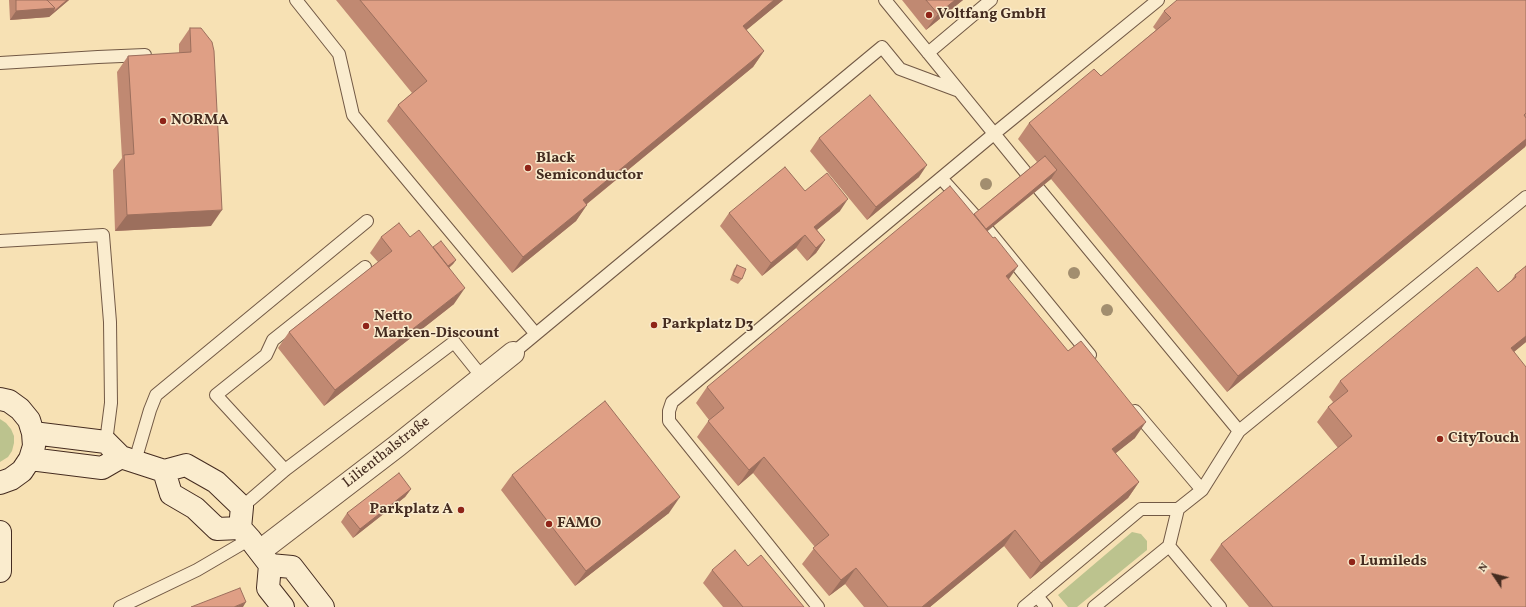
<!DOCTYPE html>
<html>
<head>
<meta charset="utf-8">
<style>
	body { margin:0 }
	#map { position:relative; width:1526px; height:607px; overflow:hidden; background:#f7e1b4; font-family:Vollkorn,serif }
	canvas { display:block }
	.north { position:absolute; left:1474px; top:555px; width:40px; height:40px; -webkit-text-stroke:3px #faecce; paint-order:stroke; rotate:305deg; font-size:11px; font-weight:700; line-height:16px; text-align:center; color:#452c20 }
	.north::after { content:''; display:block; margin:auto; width:14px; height:18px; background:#452c20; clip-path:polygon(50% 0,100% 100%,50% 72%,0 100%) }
</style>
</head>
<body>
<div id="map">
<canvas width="1526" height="607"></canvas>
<div class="north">N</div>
</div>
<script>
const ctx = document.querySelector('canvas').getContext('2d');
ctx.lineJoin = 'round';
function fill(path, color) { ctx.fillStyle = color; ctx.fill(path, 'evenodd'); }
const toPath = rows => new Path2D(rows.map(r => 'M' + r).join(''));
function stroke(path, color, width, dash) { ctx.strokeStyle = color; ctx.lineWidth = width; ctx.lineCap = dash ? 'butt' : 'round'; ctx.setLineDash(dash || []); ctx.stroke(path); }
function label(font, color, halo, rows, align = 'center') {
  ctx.font = font + ' Vollkorn,serif'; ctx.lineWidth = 3; ctx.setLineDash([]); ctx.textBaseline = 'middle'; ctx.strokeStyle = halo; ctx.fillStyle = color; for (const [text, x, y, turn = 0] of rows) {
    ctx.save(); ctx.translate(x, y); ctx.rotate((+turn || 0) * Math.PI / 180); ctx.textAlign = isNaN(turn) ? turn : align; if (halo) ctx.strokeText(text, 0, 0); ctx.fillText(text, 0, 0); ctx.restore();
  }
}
fill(toPath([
	[0,419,6,423,11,429,14,436,14,443,12,451,8,457,0,462],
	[1132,532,1141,534,1147,541,1147,550,1077,607,1068,607,1058,595]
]), '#bcc38e');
const lane = toPath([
	[296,0,339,54,353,115,535,333],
	[885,0,1027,174],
	[928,53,991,0],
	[0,63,98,57,145,55],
	[941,178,976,217],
	[1039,189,1239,431],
	[988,230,1090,355],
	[0,241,103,235,110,322,111,403,106,442],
	[513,353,882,47,900,69,959,91],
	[1135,411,1202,490],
	[135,461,150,410,156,395,367,221],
	[285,470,216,395,266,355,273,340,365,267],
	[242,507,285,470,454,342,482,377],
	[1178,509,1202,490,1239,431,1526,197],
	[1169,546,1220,607],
	[1037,596,1046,607],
	[120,607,197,570,250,539],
	[818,607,669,421,669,411,672,402,995,133,1158,0],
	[1024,607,1141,509,1178,509,1169,546,1094,607]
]);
const street = toPath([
	[260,551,397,446,513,353]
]);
const secondary = toPath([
	[0,399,9,401,20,409,29,420,33,433,34,446,30,459,22,471,11,479,0,483],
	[33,433,106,442,121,457,164,471,186,465,216,482,242,507,240,528],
	[30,459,102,468,121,457],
	[164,471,171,494,195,508,217,529,240,528,250,539,270,565,268,588,283,607],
	[0,532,0,571],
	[270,565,292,567,323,607]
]);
stroke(lane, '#725945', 14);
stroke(street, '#725945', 24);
stroke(secondary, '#452c20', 24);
stroke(lane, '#faecce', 12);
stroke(street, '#faecce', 22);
stroke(secondary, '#faecce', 22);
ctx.fillStyle = '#a28e6f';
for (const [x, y] of [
	[986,184],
	[1074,273],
	[1107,310]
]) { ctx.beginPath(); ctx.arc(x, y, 6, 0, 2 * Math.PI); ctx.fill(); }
fill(toPath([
	[9,0,69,0,49,17,10,20],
	[336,0,783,0,746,30,764,51,753,67,587,204,576,221,512,273,387,121,398,105,412,93],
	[902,0,963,0,926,30],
	[1526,0,1526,145,1525,147,1227,392,1051,179,987,231,1009,280,1135,438,1115,453,1139,482,1128,498,1030,579,1004,546,930,607,864,607,845,584,829,596,802,564,815,547,753,473,738,486,697,437,709,420,696,403,707,387,974,214,1037,162,1018,139,1029,123,1101,76,1156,30,1153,27,1164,11],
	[190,28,211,226,115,231,113,170,122,158,117,72,128,56,179,53,179,44],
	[819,138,919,177,867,220,810,151],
	[805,191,840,211,817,230,825,240,816,253,807,261,796,248,762,276,720,226,729,213],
	[381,237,410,237,456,260,453,264,449,268,454,304,324,406,278,348,289,332,378,262,370,253],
	[737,265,742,279,738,284,730,280,734,269],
	[1526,266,1526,342,1514,352,1526,607,1249,607,1210,560,1221,544,1338,448,1317,422,1328,407,1333,402,1329,397,1340,381,1498,292,1511,281,1515,275],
	[512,475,669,513,575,586,501,490],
	[411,489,405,497,353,538,341,522,347,513],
	[712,570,804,607,723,607,703,583]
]), '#c08972');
fill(toPath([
	[67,0,69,0,49,17,10,20,16,11],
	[774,0,783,0,732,42,743,26],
	[955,0,963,0,926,30,938,14],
	[764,51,753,67,572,216,583,200],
	[1526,139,1526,145,1525,147,1227,392,1238,376],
	[927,165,919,177,867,220,876,207],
	[1057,170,1051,179,973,243,980,234],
	[848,199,840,211,807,238,814,227],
	[587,205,576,221,512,273,523,257],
	[222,210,211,226,115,231,127,215],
	[805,235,796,248,762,276,771,263],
	[825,240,816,253,807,261,816,248],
	[456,260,453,264,445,271,448,266],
	[1018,266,1007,282,1006,276],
	[465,288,454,304,324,406,335,390],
	[1526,336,1526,342,1499,364,1511,348],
	[1146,422,1135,438,1101,465,1112,449],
	[764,457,753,473,738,486,749,470],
	[1139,482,1128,498,1030,579,1041,563],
	[411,489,405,497,353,538,360,529],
	[680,497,669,513,575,586,586,571],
	[1015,530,1004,546,930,607,922,607],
	[856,568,845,584,829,596,841,580],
	[246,602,243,607,234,607]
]), '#9c6f5d');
const building = toPath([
	[16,0,47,0,55,8,16,11,16,0],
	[47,0,67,0,52,13,55,8,47,0],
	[360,0,774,0,743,26,764,51,583,200,587,205,523,257,398,105,427,81,360,0],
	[926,0,955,0,938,14,926,0],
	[1177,0,1526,0,1526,113,1524,115,1526,118,1526,139,1238,376,1029,123,1094,69,1101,76,1171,18,1164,11,1177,0],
	[190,28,201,28,212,42,214,51,222,210,127,215,124,155,134,154,128,56,191,52,190,28],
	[870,95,927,165,876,207,819,138,870,95],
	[1045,156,1057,170,986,229,974,214,1045,156],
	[785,167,805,191,827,173,848,199,814,227,825,240,816,248,805,235,771,263,729,213,785,167],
	[950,186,993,238,995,237,1018,266,1006,276,1068,351,1081,341,1146,422,1112,449,1139,482,1041,563,1015,530,922,607,888,607,856,568,841,580,813,548,829,535,764,457,749,470,708,421,724,408,707,387,950,186],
	[399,223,410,237,419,230,465,288,335,390,289,332,392,251,381,237,399,223],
	[441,241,456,260,448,266,433,247,441,241],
	[737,265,746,269,742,279,733,275,737,265],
	[1526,266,1526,336,1511,348,1526,367,1526,607,1273,607,1221,544,1352,436,1328,407,1348,391,1340,381,1477,267,1498,292,1516,277,1515,275,1526,266],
	[605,401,680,497,586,571,512,475,605,401],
	[399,473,411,489,360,529,347,513,399,473],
	[735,550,748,566,761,555,804,607,743,607,712,570,735,550],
	[240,588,246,602,234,607,191,607,240,588]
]);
fill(building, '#df9f85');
stroke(building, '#9c6f5d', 1);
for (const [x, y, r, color] of [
	[929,15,4,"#8f2418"],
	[163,121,4,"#8f2418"],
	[528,168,4,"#8f2418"],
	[654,325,4,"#8f2418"],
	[366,326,4,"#8f2418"],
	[1440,439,4,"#8f2418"],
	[461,510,4,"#8f2418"],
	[549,524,4,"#8f2418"],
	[1352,562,4,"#8f2418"]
]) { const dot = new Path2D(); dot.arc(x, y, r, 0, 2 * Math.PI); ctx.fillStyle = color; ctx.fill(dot); stroke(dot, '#faecce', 1.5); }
label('bold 15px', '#452c20', '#faecce', [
	["Voltfang GmbH",937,15],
	["NORMA",171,121],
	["Black",536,159],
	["Semiconductor",536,176],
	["Netto",374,317],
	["Marken-Discount",374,334],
	["Parkplatz D3",662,325],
	["CityTouch",1448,439],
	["Parkplatz A",453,510,"right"],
	["FAMO",557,524],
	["Lumileds",1360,562]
], 'left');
label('15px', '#452c20', '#faecce', [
	["Lilienthalstraße",387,453,-38]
]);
</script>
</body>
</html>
